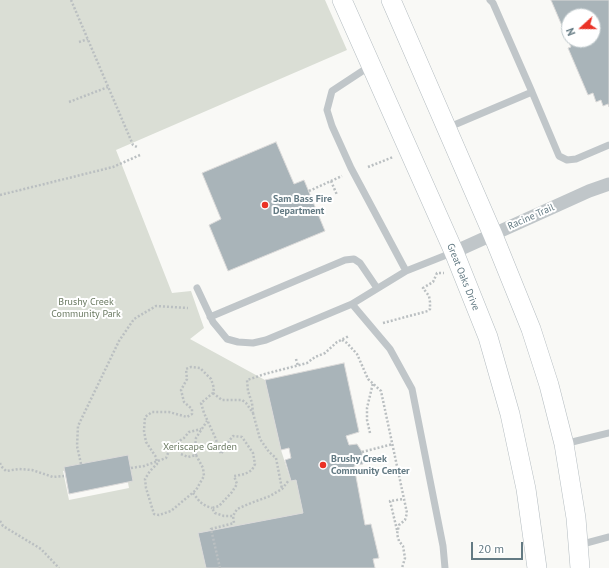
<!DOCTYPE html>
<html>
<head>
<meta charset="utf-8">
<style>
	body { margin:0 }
	#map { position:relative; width:609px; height:568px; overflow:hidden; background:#f9f9f6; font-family:"PT Sans",sans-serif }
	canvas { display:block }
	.north { position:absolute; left:561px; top:8px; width:40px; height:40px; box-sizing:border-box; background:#fff; border:1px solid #c1cacd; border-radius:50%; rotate:249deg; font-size:11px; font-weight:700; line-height:16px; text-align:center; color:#637a83 }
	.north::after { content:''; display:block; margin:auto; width:14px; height:18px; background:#ea3125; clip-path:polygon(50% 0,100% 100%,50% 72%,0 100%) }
	.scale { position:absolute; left:471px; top:542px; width:52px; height:18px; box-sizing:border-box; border:2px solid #637a83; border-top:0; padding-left:5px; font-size:12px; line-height:14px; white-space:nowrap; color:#637a83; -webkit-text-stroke:3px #fff; paint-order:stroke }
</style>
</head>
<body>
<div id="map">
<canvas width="609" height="568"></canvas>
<div class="north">N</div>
<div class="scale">20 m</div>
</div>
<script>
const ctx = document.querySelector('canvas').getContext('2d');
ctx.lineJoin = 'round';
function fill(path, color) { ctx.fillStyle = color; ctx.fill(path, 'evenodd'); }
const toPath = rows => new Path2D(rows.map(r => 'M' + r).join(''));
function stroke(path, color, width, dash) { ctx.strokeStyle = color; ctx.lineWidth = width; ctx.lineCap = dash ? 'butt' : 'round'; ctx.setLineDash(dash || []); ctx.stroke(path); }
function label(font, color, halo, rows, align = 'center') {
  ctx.font = font + ' "PT Sans",sans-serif'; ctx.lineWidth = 4; ctx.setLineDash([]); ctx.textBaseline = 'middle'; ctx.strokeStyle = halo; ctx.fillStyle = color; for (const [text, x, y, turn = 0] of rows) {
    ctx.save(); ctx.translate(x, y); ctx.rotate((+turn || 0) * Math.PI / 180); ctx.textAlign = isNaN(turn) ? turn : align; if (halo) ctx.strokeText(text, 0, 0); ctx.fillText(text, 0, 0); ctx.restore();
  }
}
fill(toPath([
	[0,0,325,0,347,50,116,150,172,293,191,291,204,328,190,339,265,380,281,450,291,481,296,480,303,513,198,533,206,568,0,568],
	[123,457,129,488,69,500,63,471]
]), '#daded5');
const building = toPath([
	[551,0,609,0,609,107,608,104,603,106,601,100,596,102,593,93,588,95,568,48,571,47,551,0],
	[569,16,593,16,593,40,569,40,569,16],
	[276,142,294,184,304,180,325,231,228,271,209,225,221,219,202,173,276,142],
	[344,363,359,432,346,436,349,445,357,444,362,452,363,464,354,466,365,525,371,524,379,558,373,559,375,568,206,568,198,533,303,513,296,480,291,481,285,460,291,458,289,448,281,450,265,380,344,363],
	[128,455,133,481,69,494,64,467,128,455]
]);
fill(building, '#a9b4b9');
stroke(building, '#dbdad9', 1);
const secondary = toPath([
	[342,0,454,252,488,337,510,414,526,489,537,568],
	[391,0,493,235,531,329,549,385,564,444,576,518,580,568]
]);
stroke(secondary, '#b4bcc0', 20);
stroke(toPath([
	[71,0,133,145,137,147],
	[79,42,88,39],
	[69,102,108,87],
	[368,167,393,157],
	[331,181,337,195],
	[309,191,342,176],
	[0,195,113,167,140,155],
	[383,323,428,311,430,309,430,302,429,296,423,288,433,282,437,273,444,273],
	[342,340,347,343,357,354,368,379,381,391,407,513,405,520,399,525,397,534,399,541,403,546,405,558,402,568],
	[296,359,298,366],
	[213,393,222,400,242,400,246,403,253,413,252,403,248,391,247,380,265,374,307,363,315,357,325,353,337,342,349,336],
	[253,413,260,439,269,452,276,458,282,489],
	[370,433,367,420,367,408,373,383],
	[362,452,393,444],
	[181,454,188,457,196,455,203,468,204,476,196,490,171,511,159,515,154,514,146,488,145,479,150,471,157,464,156,457,146,442,144,431,145,417,152,412,169,412,187,417,192,414,192,409,184,402,181,390,187,379,186,369,191,367,200,368,211,379,214,388,213,393,201,403,204,413,215,437,221,454,229,441,233,436,242,437,253,453,255,464,252,470,245,474,234,476,237,484,232,492,219,506,212,508,215,513,224,516,233,516,237,509,251,503,270,496,282,489,289,480],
	[196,455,195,448,196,438,207,421],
	[0,463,1,466,6,471,19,469,32,470,53,477,64,476],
	[81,464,77,446,78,426,119,341,134,319,156,306,188,308],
	[131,468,144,466,166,458,171,446,184,438,189,432,201,429],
	[193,493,200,502,206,506,212,508],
	[0,521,3,526,41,549,59,568],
	[397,530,390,501,404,499],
	[220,568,211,529,234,523,233,516]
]), '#babfc1', 2.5, [2, 2]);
stroke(toPath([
	[370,66,332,91,327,110,332,126,351,168,406,271],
	[532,92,559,156,567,160,576,159,609,145],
	[447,128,532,92,493,3,490,0],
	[197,288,213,322,227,339,238,342,253,343,266,340,352,304,406,271,454,252],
	[352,304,390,349,412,389,443,546,445,568],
	[210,317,345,260,354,259,360,263,377,288],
	[564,444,609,433],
	[579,545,609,537]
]), '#c0c6c9', 7);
stroke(toPath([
	[454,252,589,191,609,184]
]), '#c0c6c9', 13);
stroke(secondary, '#fff', 19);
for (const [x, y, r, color] of [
	[265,205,4,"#ea3125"],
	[323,465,4,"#ea3125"]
]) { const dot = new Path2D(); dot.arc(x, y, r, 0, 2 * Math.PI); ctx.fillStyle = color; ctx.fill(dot); stroke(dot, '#fff', 1.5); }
label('bold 10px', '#637a83', '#fff', [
	["Sam Bass Fire",273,199],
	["Department",273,211],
	["Brushy Creek",331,459],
	["Community Center",331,471]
], 'left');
label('10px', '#637a83', '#fff', [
	["Racine Trail",531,217,-24],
	["Great Oaks Drive",463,277,68]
]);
label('10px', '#6b7a62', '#fff', [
	["Brushy Creek",86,302],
	["Community Park",86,314],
	["Xeriscape Garden",200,447]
]);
</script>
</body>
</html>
